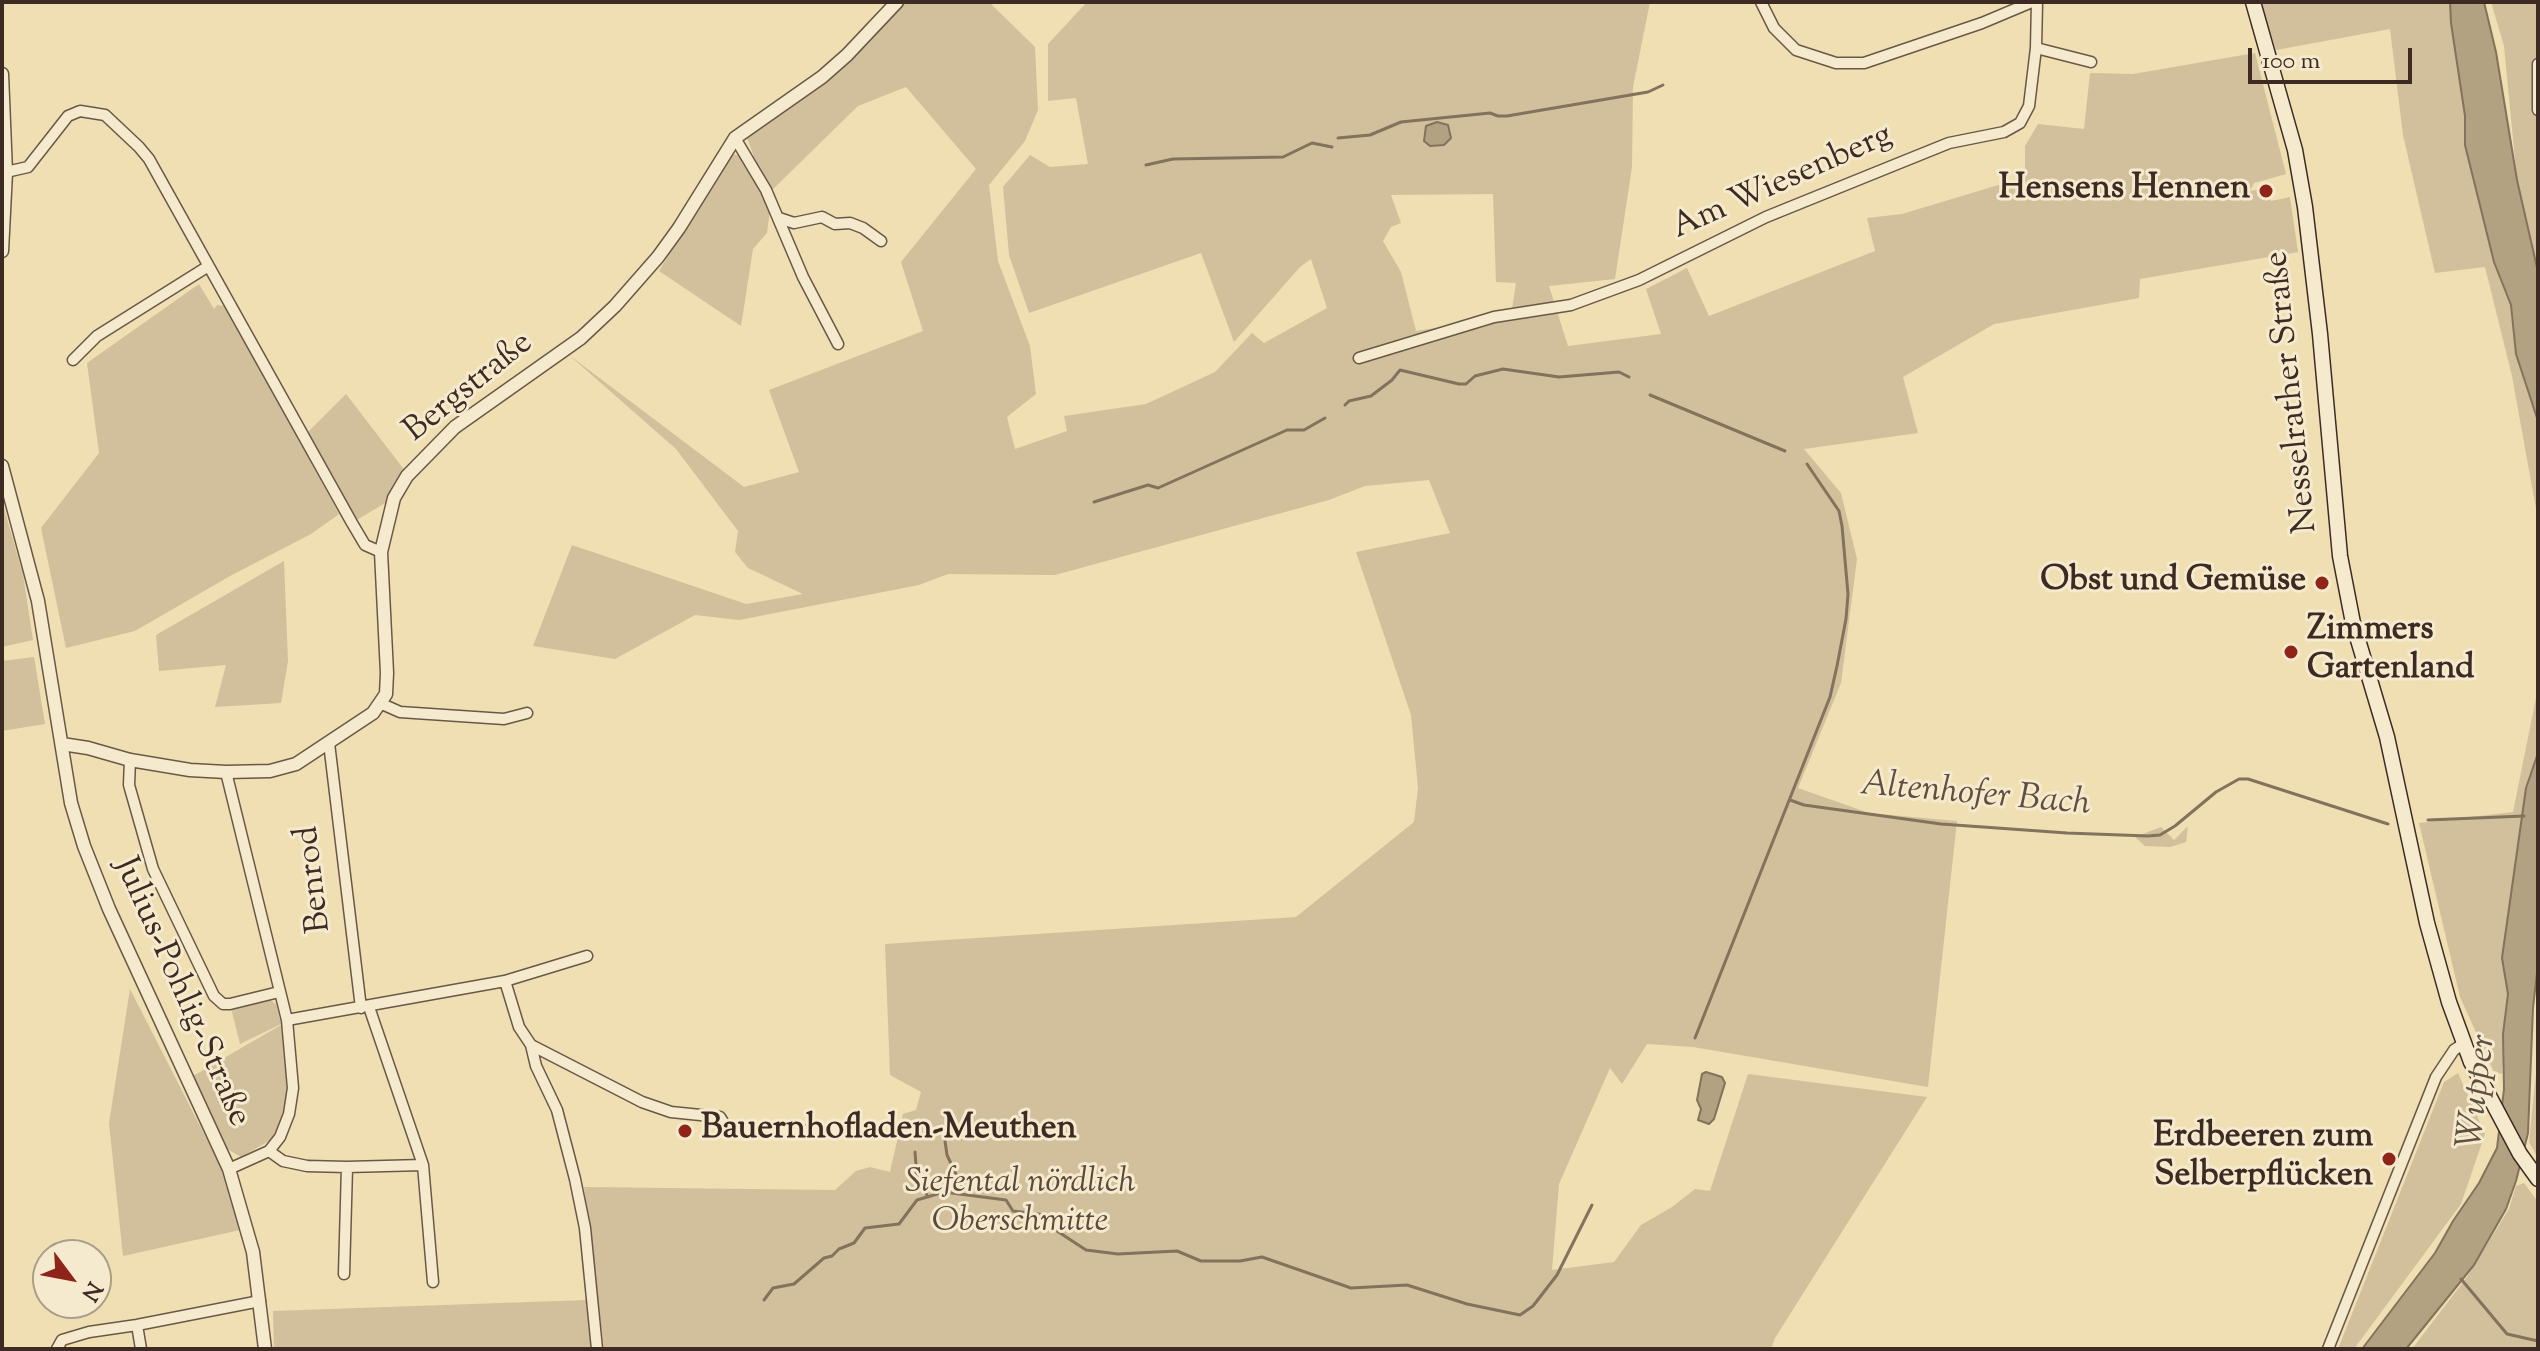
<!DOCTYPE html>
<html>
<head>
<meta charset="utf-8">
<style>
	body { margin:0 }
	#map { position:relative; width:2540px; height:1351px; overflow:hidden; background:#efdfb3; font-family:"Sorts Mill Goudy",serif }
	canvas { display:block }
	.frame { position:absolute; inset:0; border:4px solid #3d2b23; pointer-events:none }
	.north { position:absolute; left:32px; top:1239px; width:80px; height:80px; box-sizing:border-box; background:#f5eace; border:2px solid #ab9e8a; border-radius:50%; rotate:122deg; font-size:22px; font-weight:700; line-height:32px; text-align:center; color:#3d2b23 }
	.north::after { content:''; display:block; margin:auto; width:28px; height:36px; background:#8f2418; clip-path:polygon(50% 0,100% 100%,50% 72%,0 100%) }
	.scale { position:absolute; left:2248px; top:48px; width:164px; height:36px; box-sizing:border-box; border:4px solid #3d2b23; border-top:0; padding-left:10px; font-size:24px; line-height:28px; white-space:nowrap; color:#3d2b23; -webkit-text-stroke:6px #f5eace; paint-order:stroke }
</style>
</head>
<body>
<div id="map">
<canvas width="2540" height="1351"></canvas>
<div class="frame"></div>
<div class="north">N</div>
<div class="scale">100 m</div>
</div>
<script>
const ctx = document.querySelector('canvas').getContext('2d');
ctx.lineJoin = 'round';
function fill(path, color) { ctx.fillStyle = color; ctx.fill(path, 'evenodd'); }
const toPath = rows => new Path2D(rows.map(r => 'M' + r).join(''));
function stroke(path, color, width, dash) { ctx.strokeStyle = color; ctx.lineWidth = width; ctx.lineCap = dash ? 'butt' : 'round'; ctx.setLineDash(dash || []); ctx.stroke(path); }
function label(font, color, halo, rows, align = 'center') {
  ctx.font = font + ' "Sorts Mill Goudy",serif'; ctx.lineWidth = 6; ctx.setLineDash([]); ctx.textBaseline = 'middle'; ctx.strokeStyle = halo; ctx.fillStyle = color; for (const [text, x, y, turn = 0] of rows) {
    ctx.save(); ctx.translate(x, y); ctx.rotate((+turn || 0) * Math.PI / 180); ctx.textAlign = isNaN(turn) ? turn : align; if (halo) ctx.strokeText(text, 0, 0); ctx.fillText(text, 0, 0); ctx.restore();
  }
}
fill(toPath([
	[904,2,989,2,1035,47,1038,110,1025,141,989,185,998,261,1030,346,1036,394,1007,417,1015,449,1067,431,1064,416,1146,404,1215,372,1252,333,1264,343,1327,308,1311,259,1300,267,1234,342,1201,253,1029,313,1009,255,1003,187,1030,155,1050,167,1088,164,1076,98,1048,101,1048,44,1087,2,1650,2,1633,87,1632,167,1615,279,1549,286,1568,346,1661,334,1646,289,1687,268,1709,316,1875,251,1867,218,1902,214,2025,177,2025,146,2038,124,2084,129,2090,73,2133,74,2255,53,2286,174,2254,183,2250,191,2261,189,2263,196,2269,195,2271,201,2290,197,2298,252,2140,279,2139,298,1994,324,1903,377,1918,433,1804,449,1841,493,1857,559,1841,683,1798,788,1869,813,1957,821,1928,1087,1693,1047,1647,1044,1622,1084,1610,1068,1559,1184,1552,1270,1614,1262,1641,1225,1672,1207,1695,1189,1710,1191,1748,1074,1927,1097,1775,1338,1771,1349,604,1349,584,1187,835,1190,856,1171,870,1167,890,1172,903,1114,916,1110,921,1092,890,1075,885,944,1296,917,1414,822,1418,788,1411,715,1356,552,1450,533,1429,480,1365,486,1329,500,1055,575,948,574,919,585,739,620,695,615,615,659,533,646,572,545,746,604,803,594,748,568,735,552,738,531,676,449,569,355,744,487,799,472,769,390,923,331,901,262,976,169,906,87,858,106,771,191,757,165,747,138,826,82,867,45],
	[1493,194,1496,282,1516,283,1511,316,1416,331,1401,272,1383,241,1391,227,1401,223,1391,195],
	[2260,2,2450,2,2451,23,2465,116,2465,145,2494,262,2511,305,2516,354,2538,421,2538,520,2512,376,2485,267,2435,273,2403,135,2390,29,2276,50],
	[2491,2,2538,2,2538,299,2517,180,2504,46],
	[732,154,741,156,770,210,767,233,753,249,741,326,659,271],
	[199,284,214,309,217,305,225,306,339,514,311,534,230,576,135,631,66,648,41,528,99,453,87,363],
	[346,394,406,472,387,502,355,521,308,432],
	[2,501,23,575,33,640,2,647],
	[284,561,288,661,281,703,215,707,226,665,159,671,156,635],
	[34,657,45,724,2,731,2,661],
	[2538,688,2538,753,2526,789,2502,958,2508,994,2502,1074,2494,1072,2460,997,2419,823,2513,812],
	[2188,826,2186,842,2170,847,2145,846,2135,837,2161,827,2174,840],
	[130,989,222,1169,240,1230,123,1256,109,1123],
	[269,999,276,1004,281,1024,240,1044,231,1008],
	[281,1025,287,1091,283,1112,274,1138,241,1157,229,1150,223,1142,193,1076],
	[2538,1054,2538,1158,2529,1142],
	[2458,1073,2485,1134,2461,1204,2354,1349,2338,1349,2444,1082],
	[2524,1183,2538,1202,2538,1349,2412,1349,2467,1277,2509,1209,2516,1186],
	[586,1300,591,1349,274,1349,273,1311]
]), '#d1c09b');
const water = toPath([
	[2450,2,2484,2,2496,52,2517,180,2538,272,2538,421,2516,354,2511,305,2494,262,2465,145,2465,116,2451,23,2450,2],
	[1437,122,1448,125,1451,138,1444,145,1430,146,1424,141,1426,126,1437,122],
	[2538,753,2538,964,2533,1008,2528,1133,2516,1181,2506,1209,2474,1265,2406,1349,2362,1349,2435,1253,2453,1221,2479,1183,2497,1148,2504,1089,2503,1034,2508,994,2502,958,2526,788,2538,753],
	[1706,1072,1722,1077,1725,1083,1714,1119,1709,1124,1698,1120,1701,1109,1697,1100,1702,1074,1706,1072]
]);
fill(water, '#b2a282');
stroke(water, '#83725c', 2);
stroke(toPath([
	[1338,138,1370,135,1401,122,1490,113,1498,116,1507,116,1648,92,1663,85],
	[1146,165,1173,159,1283,157,1312,143,1332,147],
	[1650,395,1785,451],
	[1345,405,1349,401,1371,396,1392,380,1400,370,1459,384,1466,384,1475,376,1503,369,1559,377,1619,372,1629,377],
	[1094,502,1148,485,1158,488,1287,430,1304,430,1325,418],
	[1790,800,1804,805,1941,824,2067,833,2148,836,2160,835,2175,826,2216,792,2239,779,2248,779,2388,824],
	[2428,820,2524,816],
	[1695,1038,1830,697,1837,666,1846,619,1848,594,1842,526,1839,511,1807,464],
	[945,1141,947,1155,960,1183,970,1194],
	[915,1152,917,1177,928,1197],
	[2461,1279,2507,1334,2538,1341],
	[764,1300,773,1288,794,1284,824,1258,832,1256,839,1249,854,1243,865,1228,899,1224,917,1200,944,1192,1006,1200,1013,1211,1045,1215,1057,1231,1086,1250,1118,1254,1177,1251,1201,1261,1240,1261,1262,1257,1351,1288,1407,1285,1467,1304,1520,1315,1533,1306,1557,1275,1592,1205]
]), '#83725c', 3);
const minor = toPath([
	[1761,2,1774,28,1796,50,1836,63,1864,63,1982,23,2032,2],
	[2036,48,2091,62],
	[2538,64,2538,110],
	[735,138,766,190,803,277,838,344],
	[6,172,28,167,68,116,80,111,105,115,139,147,149,159,352,523,365,545,381,552],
	[779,218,794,223,822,217,835,224,850,223,863,228,881,241],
	[1359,358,1494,317,1571,305,1639,280,1766,217,1892,166,1949,143,2004,132,2020,123,2029,106,2036,48,2037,2],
	[73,360,97,336,207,267],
	[382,704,400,712,504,719,527,713],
	[329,743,361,1008],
	[130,760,129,785,153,869,214,996,223,1004,230,1004,279,992],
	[226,772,287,1020,293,1088,289,1114,280,1137,269,1151,229,1169],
	[505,981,519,1027,531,1045,536,1066,557,1110,575,1179,585,1228,597,1349],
	[369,1007,423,1165,433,1282],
	[287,1020,505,981,587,956],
	[531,1045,642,1102,671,1112,720,1117,728,1130,849,1131],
	[269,1151,283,1161,307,1166,347,1167],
	[344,1274,347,1167,423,1165],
	[137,1325,141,1349],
	[57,1349,62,1340,89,1332,137,1325,260,1301],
	[2328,1349,2436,1077,2454,1050,2463,1044]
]);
const tertiary = toPath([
	[2,74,6,172,2,251],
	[2,466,38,601,71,803,84,846,109,909,229,1169,253,1252,265,1349],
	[62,744,88,748,130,760,190,770,226,772,270,771,296,764,373,713,386,694,387,673,381,552,394,498,407,476,455,427,581,338,615,306,658,257,679,228,735,138,822,77,847,55,897,2]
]);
const secondary = toPath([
	[2253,2,2295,150,2305,207,2320,334,2340,556,2353,623,2387,737,2427,923,2449,1002,2471,1062,2520,1154,2538,1179]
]);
stroke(minor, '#6a5847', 13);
stroke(tertiary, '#6a5847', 15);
stroke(secondary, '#3d2b23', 17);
stroke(minor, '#f5eace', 10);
stroke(tertiary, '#f5eace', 12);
stroke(secondary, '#f5eace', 14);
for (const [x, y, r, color] of [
	[2266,191,8,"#8f2418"],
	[2322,583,8,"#8f2418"],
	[2291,652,8,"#8f2418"],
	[685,1131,8,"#8f2418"],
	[2389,1159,8,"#8f2418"]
]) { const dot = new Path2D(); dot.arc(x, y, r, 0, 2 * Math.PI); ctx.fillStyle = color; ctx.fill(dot); stroke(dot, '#f5eace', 3); }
label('34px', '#3d2b23', '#f5eace', [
	["Am Wiesenberg",1783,184,-24],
	["Bergstraße",470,389,-39],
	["Nesselrather Straße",2294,392,-96],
	["Benrod",316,879,-97],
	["Julius-Pohlig-Straße",180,993,66]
]);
label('bold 34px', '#3d2b23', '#f5eace', [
	["Hensens Hennen",2250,191],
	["Obst und Gemüse",2306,583],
	["Zimmers",2307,632,"left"],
	["Gartenland",2307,671,"left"],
	["Bauernhofladen-Meuthen",701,1131,"left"],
	["Erdbeeren zum",2373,1139],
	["Selberpflücken",2373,1178]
], 'right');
label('italic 34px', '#5b493b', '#f5eace', [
	["Siefental nördlich",1020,1185],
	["Oberschmitte",1020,1224]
]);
label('italic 36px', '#604f40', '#f5eace', [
	["Altenhofer Bach",1975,797,5],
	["Wupper",2480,1092,-83]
]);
</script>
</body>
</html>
